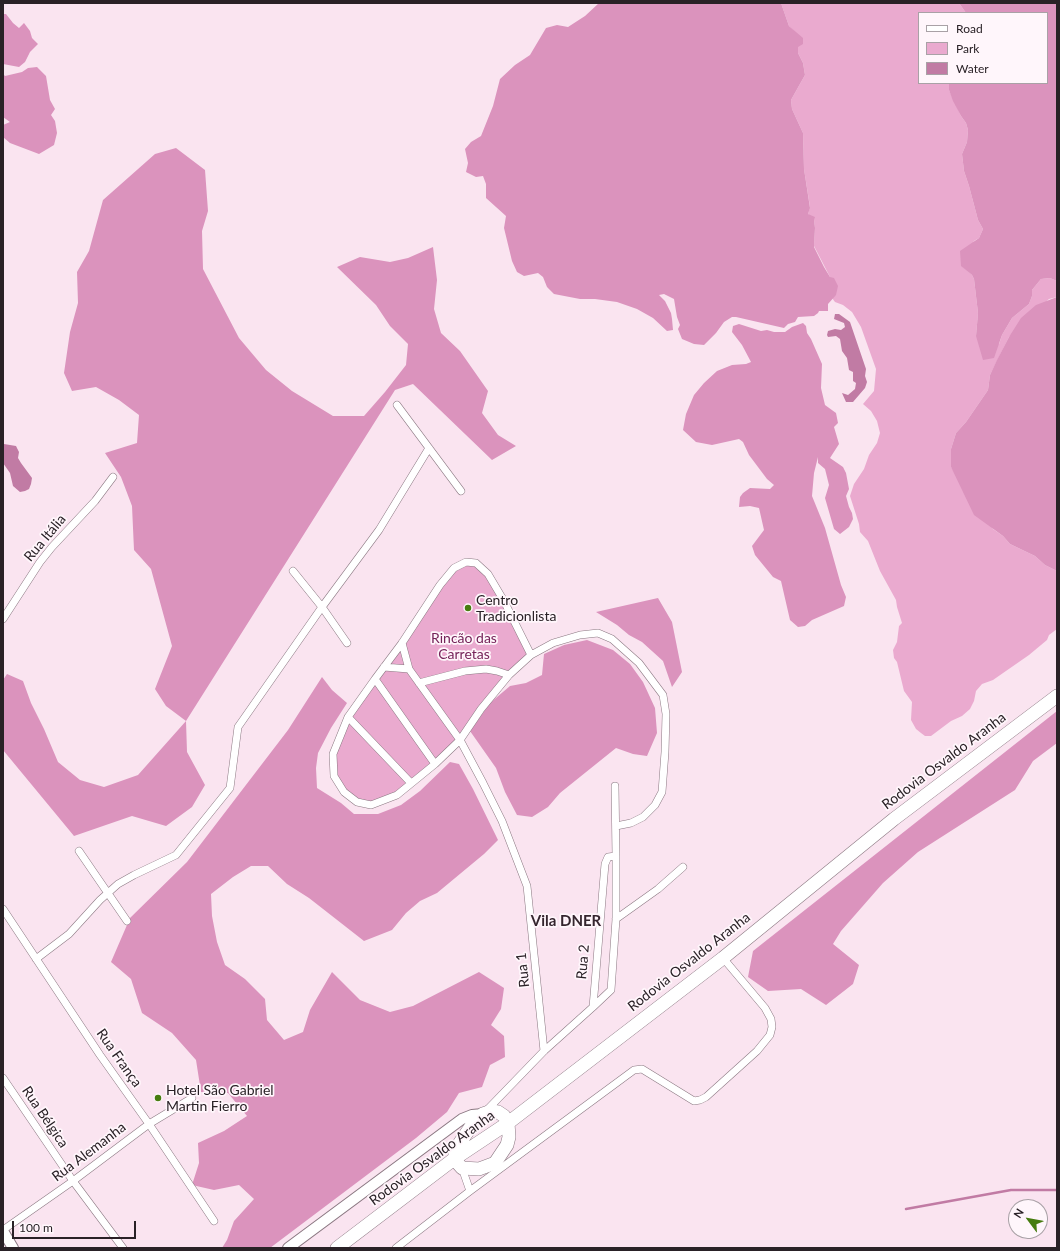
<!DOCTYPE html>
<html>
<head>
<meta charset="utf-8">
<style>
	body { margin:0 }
	#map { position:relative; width:1060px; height:1251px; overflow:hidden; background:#fae4f0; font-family:Lato,sans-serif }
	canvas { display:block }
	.frame { position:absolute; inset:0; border:4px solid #292126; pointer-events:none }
	.legend { position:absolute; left:918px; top:12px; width:130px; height:72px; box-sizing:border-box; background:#fff6fb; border:1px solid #a9a1a6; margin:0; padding:5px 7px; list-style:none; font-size:12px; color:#292126 }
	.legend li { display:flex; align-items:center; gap:8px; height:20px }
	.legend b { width:20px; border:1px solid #a9a1a6 }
	.north { position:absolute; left:1008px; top:1199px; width:40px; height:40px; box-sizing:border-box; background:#fff6fb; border:1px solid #a9a1a6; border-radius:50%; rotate:302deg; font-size:11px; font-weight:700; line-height:16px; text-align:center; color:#292126 }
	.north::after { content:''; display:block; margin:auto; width:14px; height:18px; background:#467c0f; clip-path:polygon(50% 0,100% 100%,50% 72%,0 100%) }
	.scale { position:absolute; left:12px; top:1221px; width:124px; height:18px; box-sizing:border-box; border:2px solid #292126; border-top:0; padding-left:5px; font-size:12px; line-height:14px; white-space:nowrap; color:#292126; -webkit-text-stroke:3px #fff6fb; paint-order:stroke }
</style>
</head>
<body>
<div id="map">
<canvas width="1060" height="1251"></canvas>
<div class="frame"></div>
<ul class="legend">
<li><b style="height:5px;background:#fff"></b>Road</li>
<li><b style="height:11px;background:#eaaacf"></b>Park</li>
<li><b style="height:11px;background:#c17ba4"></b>Water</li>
</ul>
<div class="north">N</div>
<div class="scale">100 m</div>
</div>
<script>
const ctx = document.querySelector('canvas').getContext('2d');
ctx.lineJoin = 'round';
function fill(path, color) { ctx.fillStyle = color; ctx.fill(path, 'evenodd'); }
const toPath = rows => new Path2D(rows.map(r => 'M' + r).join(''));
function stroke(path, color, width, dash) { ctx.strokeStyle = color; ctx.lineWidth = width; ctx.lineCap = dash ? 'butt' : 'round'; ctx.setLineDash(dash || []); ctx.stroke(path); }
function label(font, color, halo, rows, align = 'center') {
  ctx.font = font + ' Lato,sans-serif'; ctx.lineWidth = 3.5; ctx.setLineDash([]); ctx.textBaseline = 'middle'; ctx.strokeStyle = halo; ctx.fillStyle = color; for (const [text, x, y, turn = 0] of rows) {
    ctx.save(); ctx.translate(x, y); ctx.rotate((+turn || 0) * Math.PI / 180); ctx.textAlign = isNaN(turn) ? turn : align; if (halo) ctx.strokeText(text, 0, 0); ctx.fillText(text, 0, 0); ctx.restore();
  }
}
fill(toPath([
	[781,3,959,3,966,13,919,13,919,83,949,83,949,90,961,116,966,123,968,130,967,142,962,154,964,171,969,186,978,220,983,229,979,238,974,241,961,265,972,275,974,279,978,313,976,336,999,344,1002,335,1012,318,1029,304,1032,296,1032,290,1041,279,1050,278,1057,281,1057,297,1049,299,1009,337,990,375,988,390,966,422,956,433,951,449,951,467,993,529,1003,536,1010,544,1035,556,1045,565,1057,571,1057,629,1049,635,1047,640,1029,655,993,680,982,684,976,691,974,701,970,709,962,716,951,721,931,736,925,736,921,733,916,729,911,720,912,702,904,691,897,662,894,658,893,650,897,642,899,626,902,623,897,607,896,600,880,571,868,541,860,532,859,524,850,496,854,484,864,469,869,455,877,443,880,433,877,421,871,411,863,404,874,391,876,369,861,327,852,312,843,305,835,302,832,298,836,294,830,277,814,246,815,228,814,220,808,214,810,207,804,169,803,133,792,109,791,100,805,75,803,63,798,53,796,33,789,26],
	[476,563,488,574,531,655,509,675,460,740,397,795,371,805,357,802,334,776,333,754,348,717,454,568]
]), '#eaaacf');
fill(toPath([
	[599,3,781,3,789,26,803,38,803,44,798,47,798,53,803,63,805,75,791,100,792,109,803,133,804,169,810,208,808,214,815,217,814,220,815,228,814,247,824,267,830,277,834,278,838,286,836,295,828,304,828,311,819,311,818,313,814,316,798,317,795,322,788,324,784,328,736,317,732,317,724,322,716,333,704,345,694,344,682,339,678,329,680,325,677,317,674,299,664,294,659,295,665,301,671,313,672,319,673,330,667,331,653,318,637,309,617,302,595,299,580,299,554,294,547,287,543,277,538,273,524,276,517,272,512,261,504,228,506,216,486,198,486,184,483,176,476,177,466,172,468,163,465,149,471,142,481,136,493,106,500,79,515,65,530,55,546,28,557,25,568,27,585,16],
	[959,3,1057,3,1057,281,1050,278,1041,279,1032,290,1032,296,1029,304,1012,318,1002,335,994,358,983,360,976,336,978,313,974,279,972,275,961,266,960,251,979,238,983,229,978,220,969,186,964,171,962,154,967,142,968,130,966,123,961,116,953,101,949,90,949,83,1047,83,1047,13,966,13],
	[3,14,6,14,13,23,19,28,24,23,30,31,32,38,38,44,30,52,25,62,19,67,3,64],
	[37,67,46,76,50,100,55,109,51,115,55,121,57,133,54,145,39,154,10,143,3,137,3,125,10,122,3,117,3,74,5,76,22,72,28,68],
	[176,148,205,170,208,211,202,231,203,269,239,338,266,370,292,391,333,416,364,416,385,392,406,365,408,344,390,326,376,305,337,267,360,257,390,262,408,258,433,247,437,280,434,309,441,333,460,351,488,391,482,413,498,435,516,446,492,460,413,384,395,390,186,721,187,752,205,785,192,807,166,826,132,816,74,836,3,750,3,680,7,674,23,681,31,703,44,729,58,762,80,780,104,787,138,775,186,721,166,706,155,689,172,646,151,569,134,550,132,506,121,477,105,453,137,443,139,415,119,400,96,387,72,391,64,373,70,332,78,303,77,272,89,251,103,200,155,154],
	[1057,297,1057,571,1045,565,1035,556,1010,544,1003,536,974,515,951,467,951,449,956,433,966,422,988,390,990,375,997,360,1009,337,1021,318,1036,305],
	[803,323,806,326,807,333,811,339,822,364,821,388,825,405,836,413,838,423,834,427,839,444,830,458,843,467,846,473,849,489,846,496,849,507,852,513,853,519,849,527,840,534,834,529,825,498,829,485,825,469,818,463,818,457,814,473,812,496,825,528,841,585,846,597,844,606,812,620,805,626,798,627,790,620,781,581,773,577,755,555,752,546,764,530,759,508,750,506,739,507,740,497,743,493,750,488,770,489,774,485,767,479,749,455,743,442,739,439,712,445,696,442,683,430,686,414,694,395,704,383,717,371,732,365,746,364,751,362,742,345,732,332,733,326,739,324,761,331,767,330,774,332,785,332,792,327],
	[658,598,672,622,682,672,672,687,663,661,642,642,629,635,617,625,596,612],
	[587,640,613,650,630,664,643,682,655,708,657,733,647,756,633,754,616,748,560,793,548,807,532,817,517,815,505,792,496,768,470,731,490,703,510,686,526,683,542,675,544,654,564,645],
	[322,677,332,690,347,703,331,728,318,753,316,768,317,788,341,803,354,814,378,814,401,805,420,791,450,762,459,764,473,789,498,840,484,854,437,893,420,901,406,913,392,930,364,941,309,898,287,884,268,866,251,866,233,877,211,894,212,916,217,942,225,965,245,979,265,999,267,1020,284,1040,303,1032,310,1010,332,972,360,1000,390,1012,413,1006,479,972,504,988,501,1009,491,1025,504,1036,505,1057,490,1065,482,1087,459,1093,447,1112,416,1138,270,1248,222,1248,227,1240,234,1221,254,1199,239,1185,214,1190,192,1185,199,1163,198,1143,224,1131,247,1116,228,1093,201,1092,196,1060,172,1033,142,1013,131,979,111,962,130,918,187,862,288,730],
	[1057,711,1057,743,1033,761,1015,790,918,852,883,883,841,931,833,944,859,965,853,984,826,1005,801,989,768,991,748,977,753,951]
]), '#db93bd');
fill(toPath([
	[835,314,839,314,850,322,866,369,865,376,867,382,865,388,853,402,846,402,842,393,848,395,855,389,856,383,853,381,853,372,849,370,847,358,842,351,840,339,836,336,828,337,827,335,828,331,835,329,841,330,845,327,844,323,834,319],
	[4,444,16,446,19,452,18,458,21,463,32,478,31,484,29,489,25,491,20,492,13,486,10,473,3,463]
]), '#c17ba4');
stroke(toPath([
	[906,1209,1011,1190,1057,1190]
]), '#c17ba4', 2.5);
const street = toPath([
	[397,405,461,491],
	[293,571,322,607,347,643],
	[3,619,40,562,52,547,95,501,113,477],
	[402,643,409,669,460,740,483,783,502,821,527,886,544,1051],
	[531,655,504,601,488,574,476,563,466,562,454,568,440,585,402,643,375,679,348,717,333,754,334,776,344,792,357,802,371,805,397,795,435,764,460,740,481,709,509,675,531,655,553,643,580,635,598,633,612,639,639,663,663,695,666,714,665,752,662,792,655,805,643,817,631,823,616,826],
	[384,667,409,669],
	[375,679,435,764],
	[419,683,465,671,486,669,497,671,509,675],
	[348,717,411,783],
	[79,851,127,921],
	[3,909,100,1055,149,1124,214,1221],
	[616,919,658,889,683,867],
	[36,959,69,934,100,900,118,884,134,875,176,855,230,788,238,727,322,607,379,530,429,448],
	[593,1007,611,990,616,919,616,856],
	[3,1078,73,1181,123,1248],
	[486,1111,544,1051,593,1007,605,864,608,857,616,856,615,786],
	[462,1168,470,1191],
	[3,1230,73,1181,149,1124,192,1098],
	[396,1248,470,1191,634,1070,642,1069,694,1101,700,1100,706,1097,757,1051,770,1035,772,1027,771,1019,765,1008,723,958]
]);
const secondary = toPath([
	[3,1231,13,1248],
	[288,1248,462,1119,472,1115,483,1114]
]);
const highway = toPath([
	[492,1111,498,1112,504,1116,508,1123,509,1137,507,1145,495,1163,479,1169,462,1168,454,1159,457,1147,474,1122,483,1114,492,1111],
	[337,1248,454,1159,508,1123,723,958,894,819,1057,696]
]);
stroke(street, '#8b7882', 8);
stroke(secondary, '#8b7882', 12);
stroke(highway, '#8b7882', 14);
stroke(street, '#fff', 7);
stroke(secondary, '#fff', 10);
stroke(highway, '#fff', 13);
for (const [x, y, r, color] of [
	[468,608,4,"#467c0f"],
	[158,1098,4,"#467c0f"]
]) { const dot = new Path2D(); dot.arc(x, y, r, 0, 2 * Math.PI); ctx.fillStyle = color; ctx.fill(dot); stroke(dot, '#fff6fb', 1.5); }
label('14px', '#292126', '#fff6fb', [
	["Rua Itália",45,538,-50],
	["Rodovia Osvaldo Aranha",944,761,-37],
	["Rua 2",583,962,-85],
	["Rodovia Osvaldo Aranha",689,962,-38],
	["Rua 1",523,970,-96],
	["Rua França",119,1058,55],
	["Rua Bélgica",45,1117,56],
	["Rua Alemanha",89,1152,-37],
	["Rodovia Osvaldo Aranha",432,1158,-36]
]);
label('14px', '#292126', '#fff6fb', [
	["Centro",476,600],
	["Tradicionlista",476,616],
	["Hotel São Gabriel",166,1090],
	["Martin Fierro",166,1106]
], 'left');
label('14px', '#752259', '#fff6fb', [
	["Rincão das",464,638],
	["Carretas",464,654]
]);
label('bold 15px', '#35252e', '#fff6fb', [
	["Vila DNER",566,921]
]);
</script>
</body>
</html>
